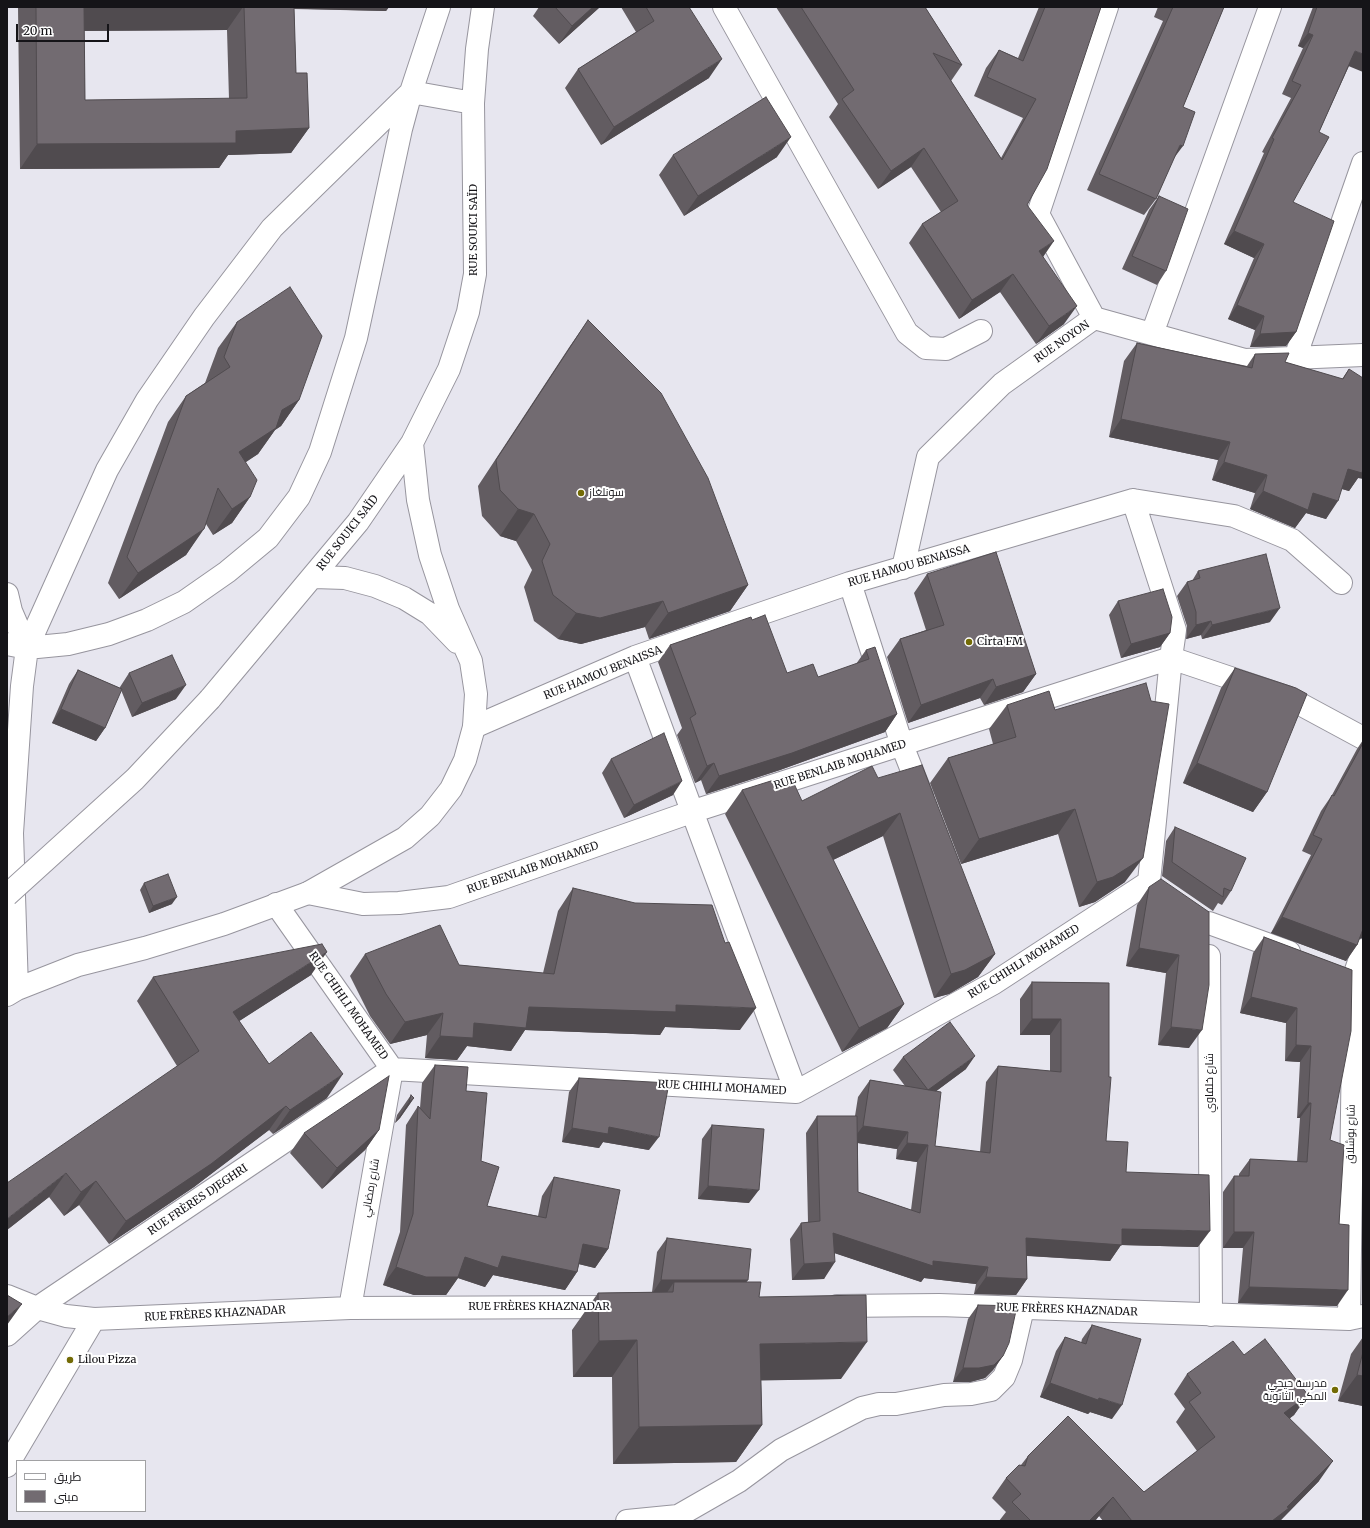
<!DOCTYPE html>
<html>
<head>
<meta charset="utf-8">
<style>
	body { margin:0 }
	#map { position:relative; width:1370px; height:1528px; overflow:hidden; background:#e7e6ef; font-family:Merriweather,Cairo,serif }
	canvas { display:block }
	.frame { position:absolute; inset:0; border:8px solid #151418; pointer-events:none }
	.legend { position:absolute; left:16px; top:1460px; width:130px; height:52px; box-sizing:border-box; background:#fff; border:1px solid #a1a1a3; margin:0; padding:5px 7px; list-style:none; font-size:12px; color:#151418 }
	.legend li { display:flex; align-items:center; gap:8px; height:20px }
	.legend b { width:20px; border:1px solid #a1a1a3 }
	.scale { position:absolute; left:16px; top:24px; width:93px; height:18px; box-sizing:border-box; border:2px solid #151418; border-top:0; padding-left:5px; font-size:12px; line-height:14px; white-space:nowrap; color:#151418; -webkit-text-stroke:3px #fff; paint-order:stroke }
</style>
</head>
<body>
<div id="map">
<canvas width="1370" height="1528"></canvas>
<div class="frame"></div>
<ul class="legend">
<li><b style="height:5px;background:#fff"></b>طريق</li>
<li><b style="height:11px;background:#726b71"></b>مبنى</li>
</ul>
<div class="scale">20 m</div>
</div>
<script>
const ctx = document.querySelector('canvas').getContext('2d');
ctx.lineJoin = 'round';
const toPath = rows => new Path2D(rows.map(r => 'M' + r).join(''));
function stroke(path, color, width, dash) { ctx.strokeStyle = color; ctx.lineWidth = width; ctx.lineCap = dash ? 'butt' : 'round'; ctx.setLineDash(dash || []); ctx.stroke(path); }
function fill(path, color) { ctx.fillStyle = color; ctx.fill(path, 'evenodd'); }
function label(font, color, halo, rows, align = 'center') {
  ctx.font = font + ' Merriweather,Cairo,serif'; ctx.lineWidth = 4; ctx.setLineDash([]); ctx.textBaseline = 'middle'; ctx.strokeStyle = halo; ctx.fillStyle = color; for (const [text, x, y, turn = 0] of rows) {
    ctx.save(); ctx.translate(x, y); ctx.rotate((+turn || 0) * Math.PI / 180); ctx.textAlign = isNaN(turn) ? turn : align; if (halo) ctx.strokeText(text, 0, 0); ctx.fillText(text, 0, 0); ctx.restore();
  }
}
const minor = toPath([
	[724,7,907,333,926,348,946,349,981,331],
	[1094,318,1038,214,1107,7],
	[1094,318,1245,360,1363,355],
	[1152,334,1270,7],
	[1295,358,1363,163],
	[1133,500,1175,630,1171,658,1149,882],
	[903,568,928,457,1002,384,1094,318],
	[850,583,902,745,922,796],
	[7,594,11,611,27,648],
	[635,657,796,1092],
	[474,727,635,657,850,583,1133,500,1234,516,1292,540,1341,583],
	[308,893,363,904,399,903,449,897,694,811,1171,658,1287,697,1363,738],
	[276,904,392,1069,796,1092,994,983,1149,882],
	[1209,923,1289,952],
	[1209,956,1211,1315],
	[7,1296,37,1308,66,1316,94,1319,350,1308,618,1307],
	[837,1306,939,1305,1349,1319,1363,1316],
	[350,1308,392,1069],
	[1349,1319,1354,976,1363,950],
	[7,1335,37,1308,392,1069],
	[7,1466,94,1319],
	[627,1521,678,1516,739,1481,781,1450,862,1408,879,1404,896,1404,944,1395,971,1394,991,1390,1004,1377,1011,1360,1023,1308]
]);
const major = toPath([
	[314,577,345,578,375,586,404,598,430,614,457,642],
	[7,644,27,648,68,644,109,634,147,620,184,602,227,572,268,538,299,497,320,452,356,338,401,129,411,92,439,7],
	[210,699,358,522,412,443,449,369,468,312,475,274,473,103,477,49,483,7],
	[17,989,12,833,22,686,27,648,107,470,147,400,204,317,272,228,411,92,473,103],
	[7,995,17,989,78,965,145,948,224,924,308,893,405,838,430,816,451,789,465,760,474,727,476,694,471,661,448,609,430,555,418,500,412,443]
]);
stroke(minor, '#97959e', 24);
stroke(major, '#97959e', 24);
stroke(minor, '#fff', 22);
stroke(major, '#fff', 22);
const majorBridge = toPath([
	[7,895,135,779,210,699]
]);
stroke(majorBridge, '#97959e', 24, []);
stroke(majorBridge, '#fff', 22);
fill(toPath([
	[18,7,389,7,386,11,294,9,296,73,309,128,291,153,228,155,219,168,20,169],
	[227,30,229,99,85,100,84,31],
	[539,7,600,7,559,44,533,16],
	[621,7,689,7,709,78,601,145,565,88,578,69,636,32],
	[776,7,925,7,962,65,951,81,1001,158,1023,118,974,96,986,68,999,50,1018,58,1039,7,1101,7,1027,205,1064,324,1036,344,1000,292,959,319,909,243,922,224,941,212,911,167,878,189,829,117,838,104],
	[1158,7,1224,7,1183,107,1173,160,1156,199,1144,215,1087,190,1163,21,1154,17],
	[1313,7,1363,7,1349,66,1319,132,1293,202,1296,332,1286,346,1250,347,1255,330,1228,319,1254,258,1224,244,1264,153,1262,152,1291,98,1282,94,1303,48,1298,46],
	[673,155,777,157,684,216,659,175],
	[1159,196,1166,271,1157,285,1122,269,1149,210],
	[588,320,748,585,730,611,649,639,645,627,581,644,558,639,534,621,524,587,532,570,516,541,500,536,482,516,478,486,570,346],
	[237,322,299,400,281,426,275,430,258,454,245,462,250,497,232,523,213,535,206,524,186,555,119,599,108,583,168,422,186,396,205,383,218,348],
	[1137,343,1247,366,1255,354,1285,362,1342,379,1349,369,1358,478,1349,491,1342,489,1326,519,1306,513,1295,528,1250,509,1255,493,1212,480,1218,460,1109,437,1124,361],
	[1198,571,1270,622,1202,639,1201,635,1186,639,1187,626,1177,596,1187,582,1192,581],
	[927,574,1036,674,1023,692,984,705,980,698,908,723,887,657,900,639,926,630,914,593],
	[1118,601,1170,633,1160,647,1121,658,1109,615],
	[752,620,787,673,818,677,856,664,866,650,897,714,885,732,780,770,706,794,701,780,695,783,677,735,682,728,658,662,670,645],
	[1235,668,1267,792,1253,812,1183,783,1221,688],
	[78,670,120,688,120,687,129,673,176,699,132,717,121,690,105,728,96,741,52,723,69,684],
	[1007,705,1055,710,1125,882,1095,902,1079,907,1058,834,961,864,930,783,948,758,993,744,989,729],
	[1363,740,1363,937,1362,938,1359,939,1357,945,1346,961,1271,933,1311,855,1302,851,1321,811,1332,795,1357,749],
	[611,759,673,795,624,818,602,773],
	[878,778,995,954,978,977,949,994,934,998,883,836,833,860,904,1004,887,1028,842,1052,725,814,742,790,802,801],
	[1175,827,1231,891,1222,905,1218,903,1213,911,1162,876,1166,841],
	[144,883,172,904,149,913,140,890],
	[1149,887,1209,912,1189,1048,1158,1045,1166,973,1126,966,1137,905],
	[573,888,740,1030,665,1027,660,1035,525,1030,511,1051,467,1046,457,1060,425,1058,427,1035,390,1044,370,1016,350,976,365,954,459,965,543,973,558,911],
	[1264,937,1352,970,1330,1140,1339,1224,1337,1306,1238,1303,1243,1248,1223,1248,1223,1192,1234,1176,1239,1176,1239,1174,1250,1159,1297,1162,1300,1118,1297,1118,1300,1062,1285,1061,1286,1023,1240,1013,1253,953],
	[311,975,239,1021,269,1064,327,1098,273,1134,269,1130,194,1187,109,1244,79,1205,64,1216,49,1197,7,1230,177,1066,137,1001,153,977],
	[1032,982,1109,983,1106,1141,1126,1172,1198,1247,1121,1245,1110,1261,1027,1256,1027,1279,1016,1295,974,1294,976,1284,924,1278,921,1282,835,1253,824,1279,792,1280,790,1239,801,1223,808,1222,806,1133,817,1116,855,1116,858,1097,870,1080,905,1086,893,1070,903,1057,966,1069,936,1091,935,1146,980,1152,986,1082,998,1066,1050,1071,1050,1035,1020,1035,1020,999],
	[858,1143,897,1149,896,1159,917,1162,911,1210,858,1192],
	[435,1065,466,1091,481,1161,487,1206,538,1216,542,1196,554,1177,608,1249,595,1268,579,1264,577,1272,565,1290,493,1275,485,1287,458,1278,446,1295,414,1295,383,1285,400,1232,406,1125,418,1106,420,1108,422,1083],
	[579,1078,649,1150,603,1142,599,1148,562,1142,569,1092],
	[411,1095,414,1098,400,1118,395,1123,397,1115],
	[712,1125,749,1203,698,1199,702,1139],
	[379,1130,365,1150,322,1189,290,1153,304,1133],
	[667,1238,746,1282,759,1297,841,1379,761,1380,762,1425,736,1462,613,1464,612,1377,573,1377,572,1330,598,1293,652,1292,657,1252],
	[1363,1243,1363,1291,1362,1291],
	[978,1305,1003,1356,993,1370,985,1378,970,1382,953,1382,968,1319],
	[1092,1325,1112,1419,1090,1412,1088,1414,1040,1397,1056,1351,1065,1337,1081,1343,1082,1339],
	[1363,1337,1363,1406,1338,1401,1351,1354],
	[1244,1355,1308,1395,1294,1415,1290,1418,1319,1481,1280,1521,1103,1521,1099,1516,1095,1521,999,1521,1006,1512,992,1498,1006,1478,1021,1465,1028,1456,1144,1492,1197,1451,1176,1422,1185,1409,1174,1394,1187,1374]
]), '#625c61');
fill(toPath([
	[83,7,243,7,227,30,66,31],
	[268,7,389,7,386,11,268,8],
	[593,7,600,7,559,44,572,26],
	[1308,33,1313,35,1303,48,1298,46],
	[1355,51,1363,54,1363,72,1346,65],
	[722,59,709,78,601,145,614,127],
	[309,128,291,153,228,155,219,168,20,169,37,144,236,131],
	[791,137,777,157,684,216,698,196],
	[1180,145,1183,146,1171,162],
	[924,148,911,167,878,189,891,171],
	[1234,231,1264,244,1254,258,1224,244],
	[1054,241,1041,260,1039,251],
	[1013,274,1000,292,959,319,972,300],
	[1237,305,1264,316,1255,330,1228,319],
	[1077,306,1064,324,1036,344,1049,326],
	[1296,332,1286,346,1250,347,1260,334],
	[299,400,281,426,275,430,258,454,221,479,239,452,282,410],
	[1121,419,1230,442,1218,460,1109,437],
	[1224,462,1267,475,1255,493,1212,480],
	[1363,463,1363,479,1358,478,1349,491,1335,487,1348,469],
	[1263,491,1313,493,1338,501,1326,519,1306,513,1295,528,1250,509],
	[250,497,232,523,213,535,232,509],
	[518,509,534,514,516,541,500,536],
	[204,529,186,555,119,599,138,573],
	[748,585,730,611,649,639,668,613],
	[663,601,645,627,581,644,558,639,576,613],
	[1280,608,1270,622,1202,639,1212,625],
	[1211,621,1201,635,1186,639,1196,625],
	[1170,633,1160,647,1121,658,1131,644],
	[1036,674,1023,692,984,705,996,687],
	[993,679,980,698,908,723,921,705],
	[186,685,176,699,132,717,142,703],
	[61,709,105,728,96,741,52,723],
	[897,714,885,732,780,770,706,794,719,776],
	[714,763,701,780,695,783,707,766],
	[1197,763,1267,792,1253,812,1183,783],
	[682,781,673,795,624,818,634,805],
	[1075,809,1058,834,961,864,979,839],
	[900,813,883,836,810,871,827,847],
	[1143,858,1125,882,1095,902,1079,907,1097,882],
	[177,897,172,904,149,913,153,906],
	[1282,917,1363,929,1363,937,1362,938,1355,940,1357,945,1346,961,1271,933],
	[1139,948,1179,955,1166,973,1126,966],
	[327,952,311,975,216,1036,233,1012],
	[995,954,978,977,949,994,934,998,951,974],
	[1251,997,1297,1008,1286,1023,1240,1013],
	[904,1004,887,1028,842,1052,859,1028],
	[676,1005,756,1008,740,1030,665,1027,660,1035,525,1030,511,1051,467,1046,457,1060,425,1058,440,1036,474,1023,529,1007],
	[443,1013,427,1035,390,1044,405,1022],
	[1032,1019,1061,1019,1050,1035,1020,1035],
	[1171,1027,1202,1030,1189,1048,1158,1045],
	[1296,1045,1311,1046,1300,1062,1285,1061],
	[975,1056,966,1069,919,1104,928,1090],
	[343,1074,327,1098,273,1134,290,1110],
	[414,1098,400,1118,395,1123,409,1102],
	[1308,1103,1311,1103,1300,1118,1297,1118],
	[286,1106,269,1130,194,1187,109,1244,126,1221],
	[863,1126,908,1132,897,1149,851,1142],
	[609,1127,659,1137,649,1150,603,1142,599,1148,562,1142,572,1128],
	[379,1130,365,1150,322,1189,337,1168],
	[907,1143,928,1145,917,1162,896,1159],
	[66,1173,49,1197,7,1230,7,1219],
	[96,1181,79,1205,64,1216,81,1192],
	[708,1186,759,1190,749,1203,698,1199],
	[1122,1229,1210,1231,1198,1247,1121,1245,1110,1261,1015,1255,1026,1238],
	[1234,1232,1254,1232,1243,1248,1223,1248],
	[833,1233,988,1267,976,1284,924,1278,921,1282,822,1249],
	[583,1244,608,1249,595,1268,570,1262],
	[502,1256,577,1272,565,1290,493,1275,485,1287,458,1278,446,1295,414,1295,383,1285,396,1267,465,1257],
	[835,1262,824,1279,792,1280,804,1264],
	[986,1277,1027,1279,1016,1295,974,1294],
	[661,1280,748,1280,738,1294,673,1292,674,1282,666,1294,652,1294],
	[1249,1287,1348,1290,1337,1306,1238,1303],
	[22,1304,7,1325,7,1317],
	[637,1340,612,1377,573,1377,599,1341],
	[867,1342,841,1379,735,1381,760,1344],
	[1003,1356,993,1370,985,1378,970,1382,953,1382,963,1368],
	[1357,1375,1363,1376,1363,1406,1338,1401],
	[1050,1383,1122,1405,1112,1419,1090,1412,1088,1414,1040,1397],
	[1308,1395,1294,1415,1271,1433,1284,1413],
	[762,1425,736,1462,613,1464,639,1427],
	[1333,1461,1319,1481,1280,1521,1272,1521],
	[1113,1497,1099,1516,1095,1521,1089,1521]
]), '#504b4f');
const building = toPath([
	[36,7,84,7,85,100,247,98,244,7,294,7,296,73,307,73,309,128,236,131,236,143,37,144,36,7],
	[555,7,593,7,572,26,555,7],
	[646,7,689,7,722,59,614,127,578,69,654,21,646,7],
	[801,7,925,7,962,65,933,53,1002,160,1036,99,987,77,999,50,1023,61,1045,7,1101,7,1047,169,1027,205,1054,241,1039,251,1077,306,1049,326,1013,274,972,300,922,224,958,201,924,148,891,171,842,99,854,90,801,7],
	[1173,7,1224,7,1183,107,1195,112,1183,146,1180,145,1156,199,1099,174,1173,7],
	[1317,7,1363,7,1363,54,1355,51,1319,132,1329,137,1293,202,1334,221,1296,332,1260,334,1264,316,1237,305,1264,244,1234,231,1274,139,1272,138,1301,85,1292,81,1313,35,1308,33,1317,7],
	[766,97,791,137,698,196,673,155,766,97],
	[1159,196,1188,209,1166,271,1132,256,1159,196],
	[290,287,322,336,299,400,282,410,276,428,239,452,257,480,250,497,232,509,218,488,204,529,138,573,127,557,186,396,230,367,224,357,237,322,290,287],
	[588,320,661,393,708,478,748,585,668,613,663,601,600,618,576,613,553,595,542,561,550,544,534,514,518,509,500,490,496,460,588,320],
	[1137,343,1252,368,1255,354,1289,353,1285,362,1343,379,1349,369,1363,378,1363,468,1362,473,1348,469,1338,501,1313,493,1308,510,1263,491,1267,475,1224,462,1230,442,1121,419,1137,343],
	[996,552,1036,674,996,687,993,679,921,705,900,639,944,625,927,574,996,552],
	[1266,554,1280,608,1212,625,1211,621,1196,625,1196,612,1187,582,1200,578,1198,571,1266,554],
	[1163,589,1172,617,1170,633,1131,644,1118,601,1163,589],
	[765,615,787,673,813,664,818,677,869,659,866,650,875,647,897,714,792,753,719,776,714,763,707,766,690,718,696,714,670,645,751,617,752,620,765,615],
	[172,655,186,685,142,703,129,673,172,655],
	[1235,668,1296,688,1307,694,1267,792,1197,763,1235,668],
	[78,670,122,689,105,728,61,709,78,670],
	[1146,683,1151,701,1169,704,1143,858,1113,877,1097,882,1075,809,979,839,948,758,1016,737,1007,705,1049,691,1055,710,1146,683],
	[664,733,682,781,634,805,611,759,664,733],
	[1363,743,1363,929,1357,945,1282,917,1322,839,1313,835,1332,795,1334,796,1363,743],
	[922,765,995,954,965,970,951,974,900,813,827,847,904,1004,859,1028,742,790,790,775,802,801,872,766,878,778,922,765],
	[1175,827,1246,858,1231,891,1224,888,1223,897,1172,862,1175,827],
	[168,874,177,897,153,906,144,883,168,874],
	[1161,879,1209,912,1209,985,1202,1030,1171,1027,1179,955,1139,948,1149,887,1161,879],
	[573,888,635,903,712,905,725,943,729,942,756,1008,676,1005,676,1012,529,1007,526,1028,474,1023,473,1038,440,1036,443,1013,405,1022,386,994,365,954,440,925,459,965,554,974,573,888],
	[1264,937,1352,970,1351,1031,1330,1140,1344,1145,1339,1224,1349,1225,1348,1290,1249,1287,1254,1232,1234,1232,1234,1176,1249,1176,1250,1159,1307,1162,1311,1103,1308,1103,1311,1046,1296,1045,1297,1008,1251,997,1264,937],
	[322,944,327,952,233,1012,269,1064,311,1032,343,1074,290,1110,286,1106,211,1164,126,1221,96,1181,81,1192,66,1173,7,1219,7,1183,199,1051,153,977,322,944],
	[1032,982,1109,983,1109,1077,1111,1077,1106,1141,1128,1142,1126,1172,1209,1175,1210,1231,1122,1229,1122,1245,1026,1238,1027,1279,986,1277,988,1267,933,1261,933,1266,833,1233,835,1262,804,1264,801,1223,820,1221,817,1116,857,1116,858,1192,920,1213,928,1145,907,1143,908,1132,863,1126,870,1080,941,1092,935,1146,990,1153,998,1066,1061,1072,1061,1019,1032,1019,1032,982],
	[950,1022,975,1056,928,1090,903,1057,950,1022],
	[435,1065,468,1067,466,1091,487,1093,481,1161,499,1167,487,1206,546,1218,554,1177,620,1190,608,1249,583,1244,577,1272,502,1256,498,1268,465,1257,458,1277,426,1277,396,1267,413,1214,418,1106,430,1119,435,1065],
	[389,1076,379,1130,337,1168,304,1133,389,1076],
	[579,1078,669,1083,659,1137,609,1127,608,1134,572,1128,579,1078],
	[411,1095,414,1098,409,1102,411,1095],
	[712,1125,764,1129,759,1190,708,1186,712,1125],
	[667,1238,751,1249,748,1280,661,1280,667,1238],
	[674,1282,761,1282,759,1297,866,1295,867,1342,760,1344,762,1425,639,1427,637,1340,599,1341,598,1293,673,1292,674,1282],
	[7,1295,22,1304,7,1317,7,1295],
	[978,1305,1017,1306,1009,1343,1003,1356,994,1365,979,1368,963,1368,978,1305],
	[1092,1325,1141,1339,1122,1405,1099,1398,1098,1400,1050,1383,1065,1337,1086,1344,1092,1325],
	[1265,1339,1308,1395,1284,1413,1333,1461,1287,1507,1289,1508,1272,1521,1132,1521,1113,1497,1089,1521,1031,1521,1012,1502,1021,1494,1006,1478,1019,1465,1025,1466,1028,1456,1068,1416,1144,1492,1215,1437,1189,1402,1201,1393,1187,1374,1233,1341,1244,1355,1265,1339],
	[1363,1352,1363,1376,1357,1375,1363,1352]
]);
fill(building, '#726b71');
stroke(building, '#504b4f', 1);
for (const [x, y, r, color] of [
	[581,493,4,"#736b05"],
	[969,642,4,"#736b05"],
	[70,1360,4,"#736b05"],
	[1335,1390,4,"#736b05"]
]) { const dot = new Path2D(); dot.arc(x, y, r, 0, 2 * Math.PI); ctx.fillStyle = color; ctx.fill(dot); stroke(dot, '#fff', 1.5); }
label('11px', '#151418', '#fff', [
	["RUE SOUICI SAÏD",474,230,-90],
	["RUE NOYON",1062,342,-35],
	["RUE SOUICI SAÏD",348,533,-52],
	["RUE HAMOU BENAISSA",909,566,-16],
	["RUE HAMOU BENAISSA",603,673,-22],
	["RUE BENLAIB MOHAMED",840,765,-18],
	["RUE BENLAIB MOHAMED",533,868,-19],
	["RUE CHIHLI MOHAMED",1024,962,-32],
	["RUE CHIHLI MOHAMED",348,1006,55],
	["شارع خلفاوي",1210,1083,-90],
	["RUE CHIHLI MOHAMED",722,1088,3],
	["شارع بوشلاق",1351,1134,-89],
	["شارع رمضاني",371,1188,-80],
	["RUE FRÈRES DJEGHRI",198,1200,-34],
	["RUE FRÈRES KHAZNADAR",539,1307],
	["RUE FRÈRES KHAZNADAR",1067,1310,2],
	["RUE FRÈRES KHAZNADAR",215,1314,-3]
]);
label('11px', '#151418', '#fff', [
	["سونلغاز",589,493],
	["Cirta FM",977,642],
	["Lilou Pizza",78,1360],
	["مدرسة حيحي",1327,1384,"right"],
	["المكي الثانوية",1327,1397,"right"]
], 'left');
</script>
</body>
</html>
